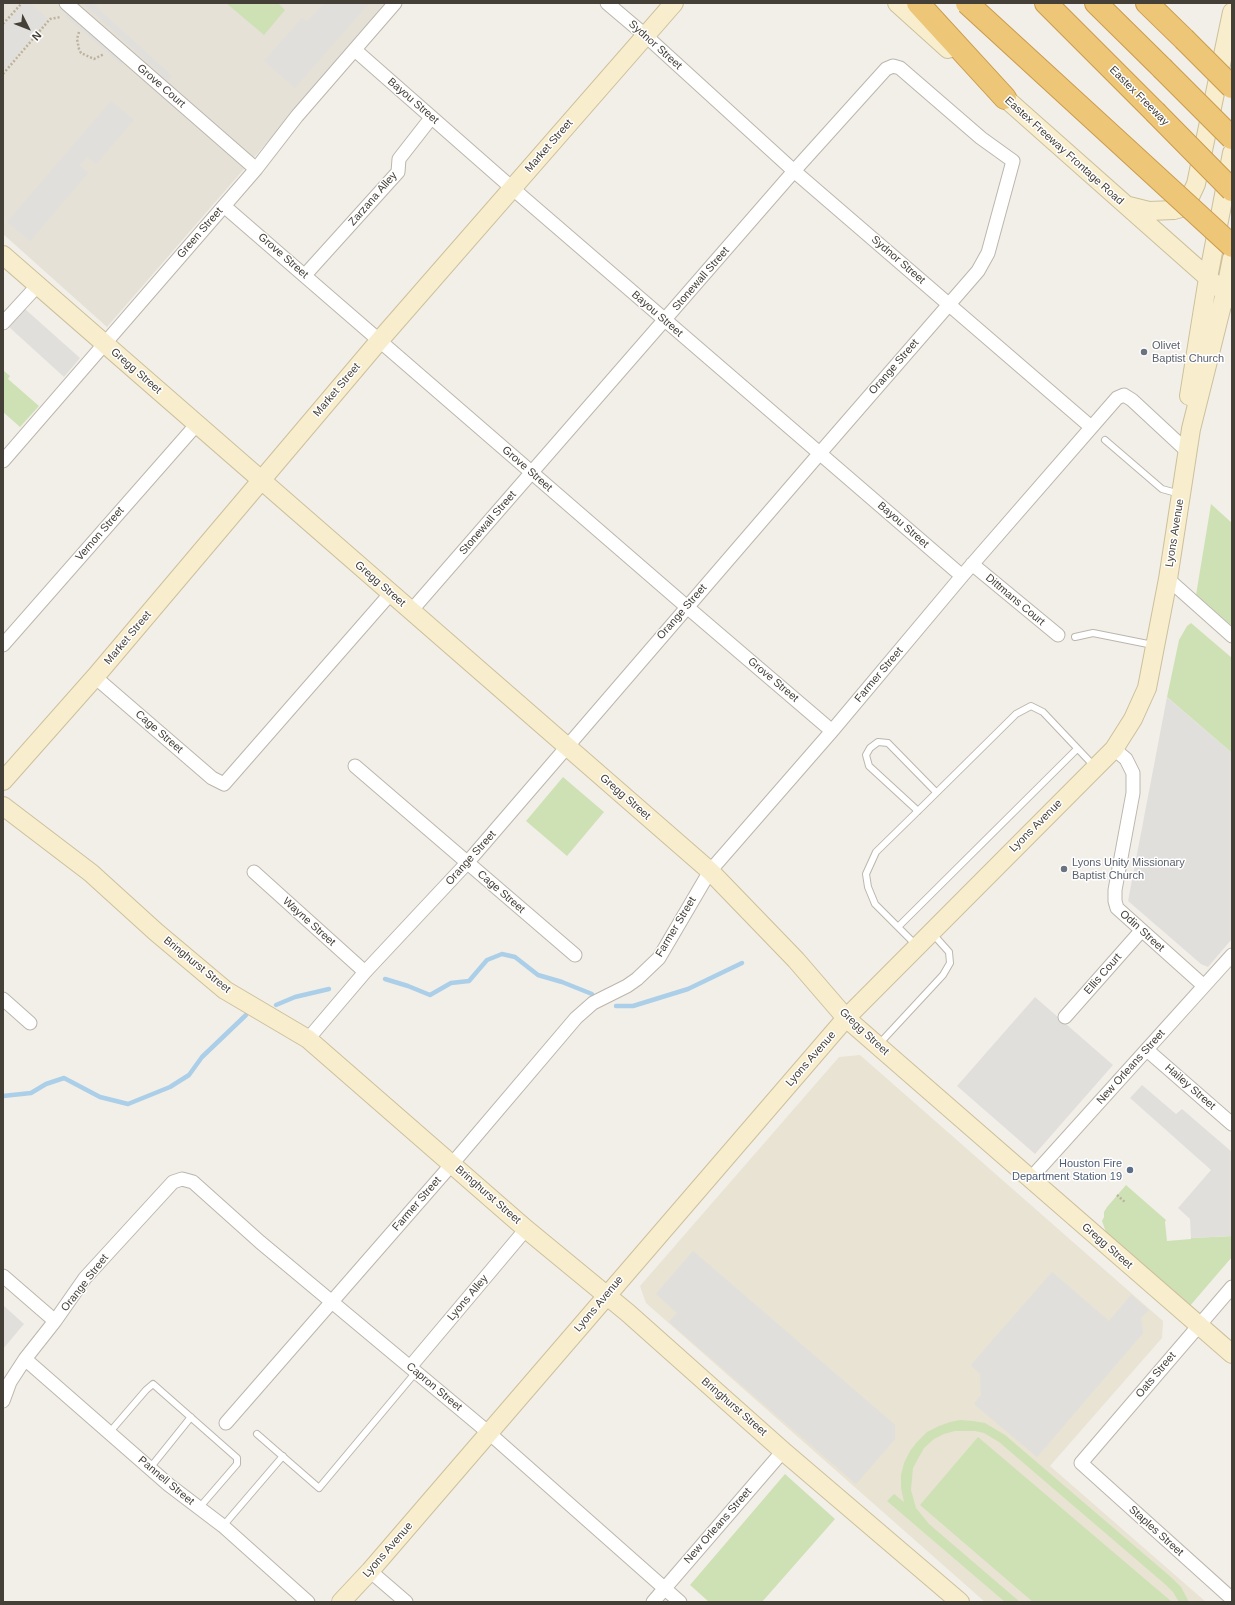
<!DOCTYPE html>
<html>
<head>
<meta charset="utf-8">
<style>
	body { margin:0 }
	#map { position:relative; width:1235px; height:1605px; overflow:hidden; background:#f2efe8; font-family:Arial,sans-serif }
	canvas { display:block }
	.frame { position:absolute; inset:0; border:4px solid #443f37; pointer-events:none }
	.north { position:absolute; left:8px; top:8px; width:40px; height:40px; -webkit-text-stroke:3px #fff; paint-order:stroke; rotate:132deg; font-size:11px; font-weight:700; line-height:16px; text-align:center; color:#443f37 }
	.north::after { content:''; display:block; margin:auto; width:14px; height:18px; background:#443f37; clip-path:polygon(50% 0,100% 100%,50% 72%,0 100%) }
</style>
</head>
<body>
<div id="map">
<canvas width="1235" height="1605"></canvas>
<div class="frame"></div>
<div class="north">N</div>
</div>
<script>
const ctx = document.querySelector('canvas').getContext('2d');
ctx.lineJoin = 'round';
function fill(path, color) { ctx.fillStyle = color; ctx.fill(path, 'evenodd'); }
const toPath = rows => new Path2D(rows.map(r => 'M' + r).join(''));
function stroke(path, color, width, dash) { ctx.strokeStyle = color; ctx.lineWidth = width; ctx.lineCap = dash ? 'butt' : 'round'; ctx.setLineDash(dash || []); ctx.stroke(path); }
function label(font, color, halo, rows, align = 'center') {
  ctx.font = font + ' Arial,sans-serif'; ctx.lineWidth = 3; ctx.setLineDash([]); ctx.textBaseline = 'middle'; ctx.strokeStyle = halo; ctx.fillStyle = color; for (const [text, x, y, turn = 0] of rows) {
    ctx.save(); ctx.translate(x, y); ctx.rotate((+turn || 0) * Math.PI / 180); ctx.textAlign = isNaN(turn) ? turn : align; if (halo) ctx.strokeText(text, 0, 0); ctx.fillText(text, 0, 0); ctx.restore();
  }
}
fill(toPath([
	[3,3,388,3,107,327,3,234]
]), '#e5e1d7');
fill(toPath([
	[860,1055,1163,1321,1162,1338,1050,1466,1206,1602,985,1602,646,1303,640,1286,839,1057]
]), '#e9e3d3');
fill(toPath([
	[226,3,278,3,285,10,264,35],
	[3,370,10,376,8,379,39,406,20,427,3,412],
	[1211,504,1232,523,1232,626,1196,595],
	[1191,623,1232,658,1232,753,1167,697,1179,640,1187,626],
	[563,777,604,812,567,856,526,821],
	[1126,1185,1166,1220,1165,1222,1167,1241,1191,1239,1191,1238,1232,1236,1232,1257,1189,1307,1107,1235,1102,1221,1104,1217,1104,1212,1107,1207],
	[960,1420,973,1421,985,1423,1005,1435,1172,1578,1181,1587,1189,1602,1179,1602,1173,1592,1166,1585,999,1442,984,1433,975,1431,955,1431,944,1434,934,1439,924,1448,913,1468,911,1490,916,1508,929,1524,1020,1602,1005,1602,887,1501,894,1494,904,1502,901,1488,901,1475,904,1463,910,1451,917,1442,927,1432,939,1426,950,1422],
	[978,1437,1172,1602,1033,1602,920,1505],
	[785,1474,835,1519,762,1602,709,1602,690,1585]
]), '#cee1b5');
fill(toPath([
	[24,3,30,3,48,19,3,71,3,27],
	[83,3,92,3,172,76,168,81],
	[324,3,369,3,295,88,264,61,302,18,307,22],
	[68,12,124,61,121,64,65,16],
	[111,101,134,120,96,164,87,157,80,165,88,173,30,241,7,222],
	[25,309,80,358,64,377,9,327],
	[1167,697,1232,753,1232,939,1208,967,1201,964,1128,901],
	[1035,997,1113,1065,1035,1154,957,1086],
	[1142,1085,1176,1114,1182,1109,1232,1152,1232,1236,1191,1238,1190,1219,1178,1208,1211,1170,1130,1098],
	[693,1251,895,1425,895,1439,856,1484,669,1322,677,1313,656,1294],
	[1052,1272,1109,1321,1131,1295,1149,1310,1141,1318,1143,1333,1037,1457,974,1404,981,1395,980,1374,971,1365],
	[3,1305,24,1324,3,1349]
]), '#e1dfdc');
stroke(toPath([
	[385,979,408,986,430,995,451,983,469,981,487,960,502,954,515,957,538,975,562,982,592,994],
	[276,1005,295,997,329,989],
	[616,1006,633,1006,688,989,742,963],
	[3,1096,31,1093,46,1084,64,1078,100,1097,128,1104,170,1087,189,1075,202,1057,246,1015]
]), '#abcfe8', 4.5);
const lane = toPath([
	[1105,440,1162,489,1180,494],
	[1075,637,1093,633,1153,645],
	[918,811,869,766,866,755,870,748,878,742,888,743,936,792],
	[898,927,1077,749],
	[916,945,875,904,868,887,866,874,876,852,923,806,1016,714,1031,706,1043,712,1095,767],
	[879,1044,943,975,950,963,949,952,932,933],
	[109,1433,146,1390,153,1384,237,1458,237,1464,199,1508],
	[257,1434,319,1488,416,1372],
	[150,1468,191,1417],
	[223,1526,283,1456]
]);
const street = toPath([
	[66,3,256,169],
	[607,3,646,36,794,171,1091,427],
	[355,50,512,188,962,576],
	[224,206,687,607,832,731],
	[305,275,398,172,399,159,431,118],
	[3,323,38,285],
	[3,461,256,169,297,116,395,3],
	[972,564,1058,635],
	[1168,579,1232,636],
	[3,645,197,424],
	[95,677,212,778,224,784,391,593],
	[1114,749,1126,759,1133,773,1133,793,1115,890,1115,901,1117,908,1204,986],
	[355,766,575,955],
	[254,872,365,972],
	[3,999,30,1023],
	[1065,1017,1141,931],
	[308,1039,365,972,467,863,820,453,978,271,988,253,1013,161,981,138,900,68,893,66,886,69,794,171,411,611],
	[1147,1050,1232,1124],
	[1030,1179,1232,955],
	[3,1276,55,1321],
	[1232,1287,1081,1463,1232,1599],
	[25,1359,169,1485,223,1526,308,1602],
	[410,1367,526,1229],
	[3,1401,10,1382,25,1359,55,1321,85,1278,173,1182,182,1179,193,1182,260,1242,489,1433,680,1602],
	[226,1423,452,1164,576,1018,593,1003,627,986,637,979,659,958,710,871,832,731,962,576,1117,398,1124,395,1132,400,1188,452],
	[370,1571,406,1602],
	[653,1602,783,1451]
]);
const secondary = toPath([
	[897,3,948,49],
	[995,89,1232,299],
	[1129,206,1149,211,1174,210,1181,208,1189,199,1196,184,1232,12],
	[3,255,710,871,796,960,846,1018,1232,1354],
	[1189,396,1208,278,1232,153],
	[3,781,95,677,379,341,674,3],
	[3,806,91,873,156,932,225,990,308,1039,526,1229,628,1313,783,1451,960,1602],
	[341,1602,370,1571,846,1018,1114,749,1133,719,1147,688,1168,579,1191,429,1225,293,1232,258]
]);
const highway = toPath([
	[918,3,1005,98],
	[1046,3,1155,112],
	[1096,3,1162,68],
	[1147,3,1184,39]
]);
stroke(lane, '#bcb6ac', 8);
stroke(street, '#bcb6ac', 15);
stroke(secondary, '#ccc09d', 20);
stroke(highway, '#cb9b49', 24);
stroke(toPath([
	[3,24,22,3],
	[79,32,77,39,79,49,81,53,94,59,104,54],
	[3,74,50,19,61,17],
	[1117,1195,1126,1203]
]), '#bcb29e', 2.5, [2, 2]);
stroke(lane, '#fff', 6);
stroke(street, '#fff', 13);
stroke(secondary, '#f8edcc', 18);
stroke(highway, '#edc678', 22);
const highwayBridge = toPath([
	[967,3,1232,246],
	[1184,39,1232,87],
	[1162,68,1232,138],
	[1155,112,1232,190]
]);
stroke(highwayBridge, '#cb9b49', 24, []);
stroke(highwayBridge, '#edc678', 22);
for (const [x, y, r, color] of [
	[1144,352,4,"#6b7280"],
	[1064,869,4,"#6b7280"],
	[1130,1170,4,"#5c6f8a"]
]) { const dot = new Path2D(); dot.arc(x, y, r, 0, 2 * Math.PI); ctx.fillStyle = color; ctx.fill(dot); stroke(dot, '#fff', 1.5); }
label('11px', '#443f37', '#fff', [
	["Sydnor Street",655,45,42],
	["Grove Court",161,86,41],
	["Eastex Freeway",1139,96,45],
	["Bayou Street",413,101,41],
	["Market Street",549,146,-49],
	["Eastex Freeway Frontage Road",1064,151,42],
	["Zarzana Alley",373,199,-49],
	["Green Street",200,233,-49],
	["Grove Street",283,256,41],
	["Sydnor Street",898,260,41],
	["Stonewall Street",701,279,-49],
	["Bayou Street",657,314,41],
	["Orange Street",894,367,-49],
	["Gregg Street",136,371,41],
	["Market Street",337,390,-50],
	["Grove Street",527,469,41],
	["Stonewall Street",488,523,-49],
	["Bayou Street",903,525,41],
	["Lyons Avenue",1175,533,-81],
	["Vernon Street",100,534,-49],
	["Gregg Street",380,584,41],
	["Dittmans Court",1015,600,40],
	["Orange Street",682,612,-49],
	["Market Street",128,638,-50],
	["Farmer Street",879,675,-50],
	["Grove Street",773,680,40],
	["Cage Street",159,732,41],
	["Gregg Street",625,797,41],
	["Lyons Avenue",1036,826,-45],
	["Orange Street",471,858,-48],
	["Cage Street",501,892,41],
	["Wayne Street",309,922,42],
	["Farmer Street",676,927,-59],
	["Odin Street",1142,931,42],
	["Bringhurst Street",197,965,39],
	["Ellis Court",1103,974,-49],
	["Gregg Street",864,1032,43],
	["Lyons Avenue",811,1059,-49],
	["New Orleans Street",1131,1067,-48],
	["Hailey Street",1190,1087,41],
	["Bringhurst Street",488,1195,41],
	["Farmer Street",417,1204,-49],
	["Gregg Street",1107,1246,41],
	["Orange Street",85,1283,-52],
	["Lyons Alley",468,1298,-50],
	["Lyons Avenue",599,1304,-50],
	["Oats Street",1156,1375,-50],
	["Capron Street",434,1387,40],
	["Bringhurst Street",734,1407,41],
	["Pannell Street",166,1481,40],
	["New Orleans Street",718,1526,-49],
	["Staples Street",1156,1531,42],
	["Lyons Avenue",388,1550,-49]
]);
label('11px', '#5b616d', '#fff', [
	["Olivet",1152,346],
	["Baptist Church",1152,359],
	["Lyons Unity Missionary",1072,863],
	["Baptist Church",1072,876]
], 'left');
label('11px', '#4e5e75', '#fff', [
	["Houston Fire",1122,1164],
	["Department Station 19",1122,1177]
], 'right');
</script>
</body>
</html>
